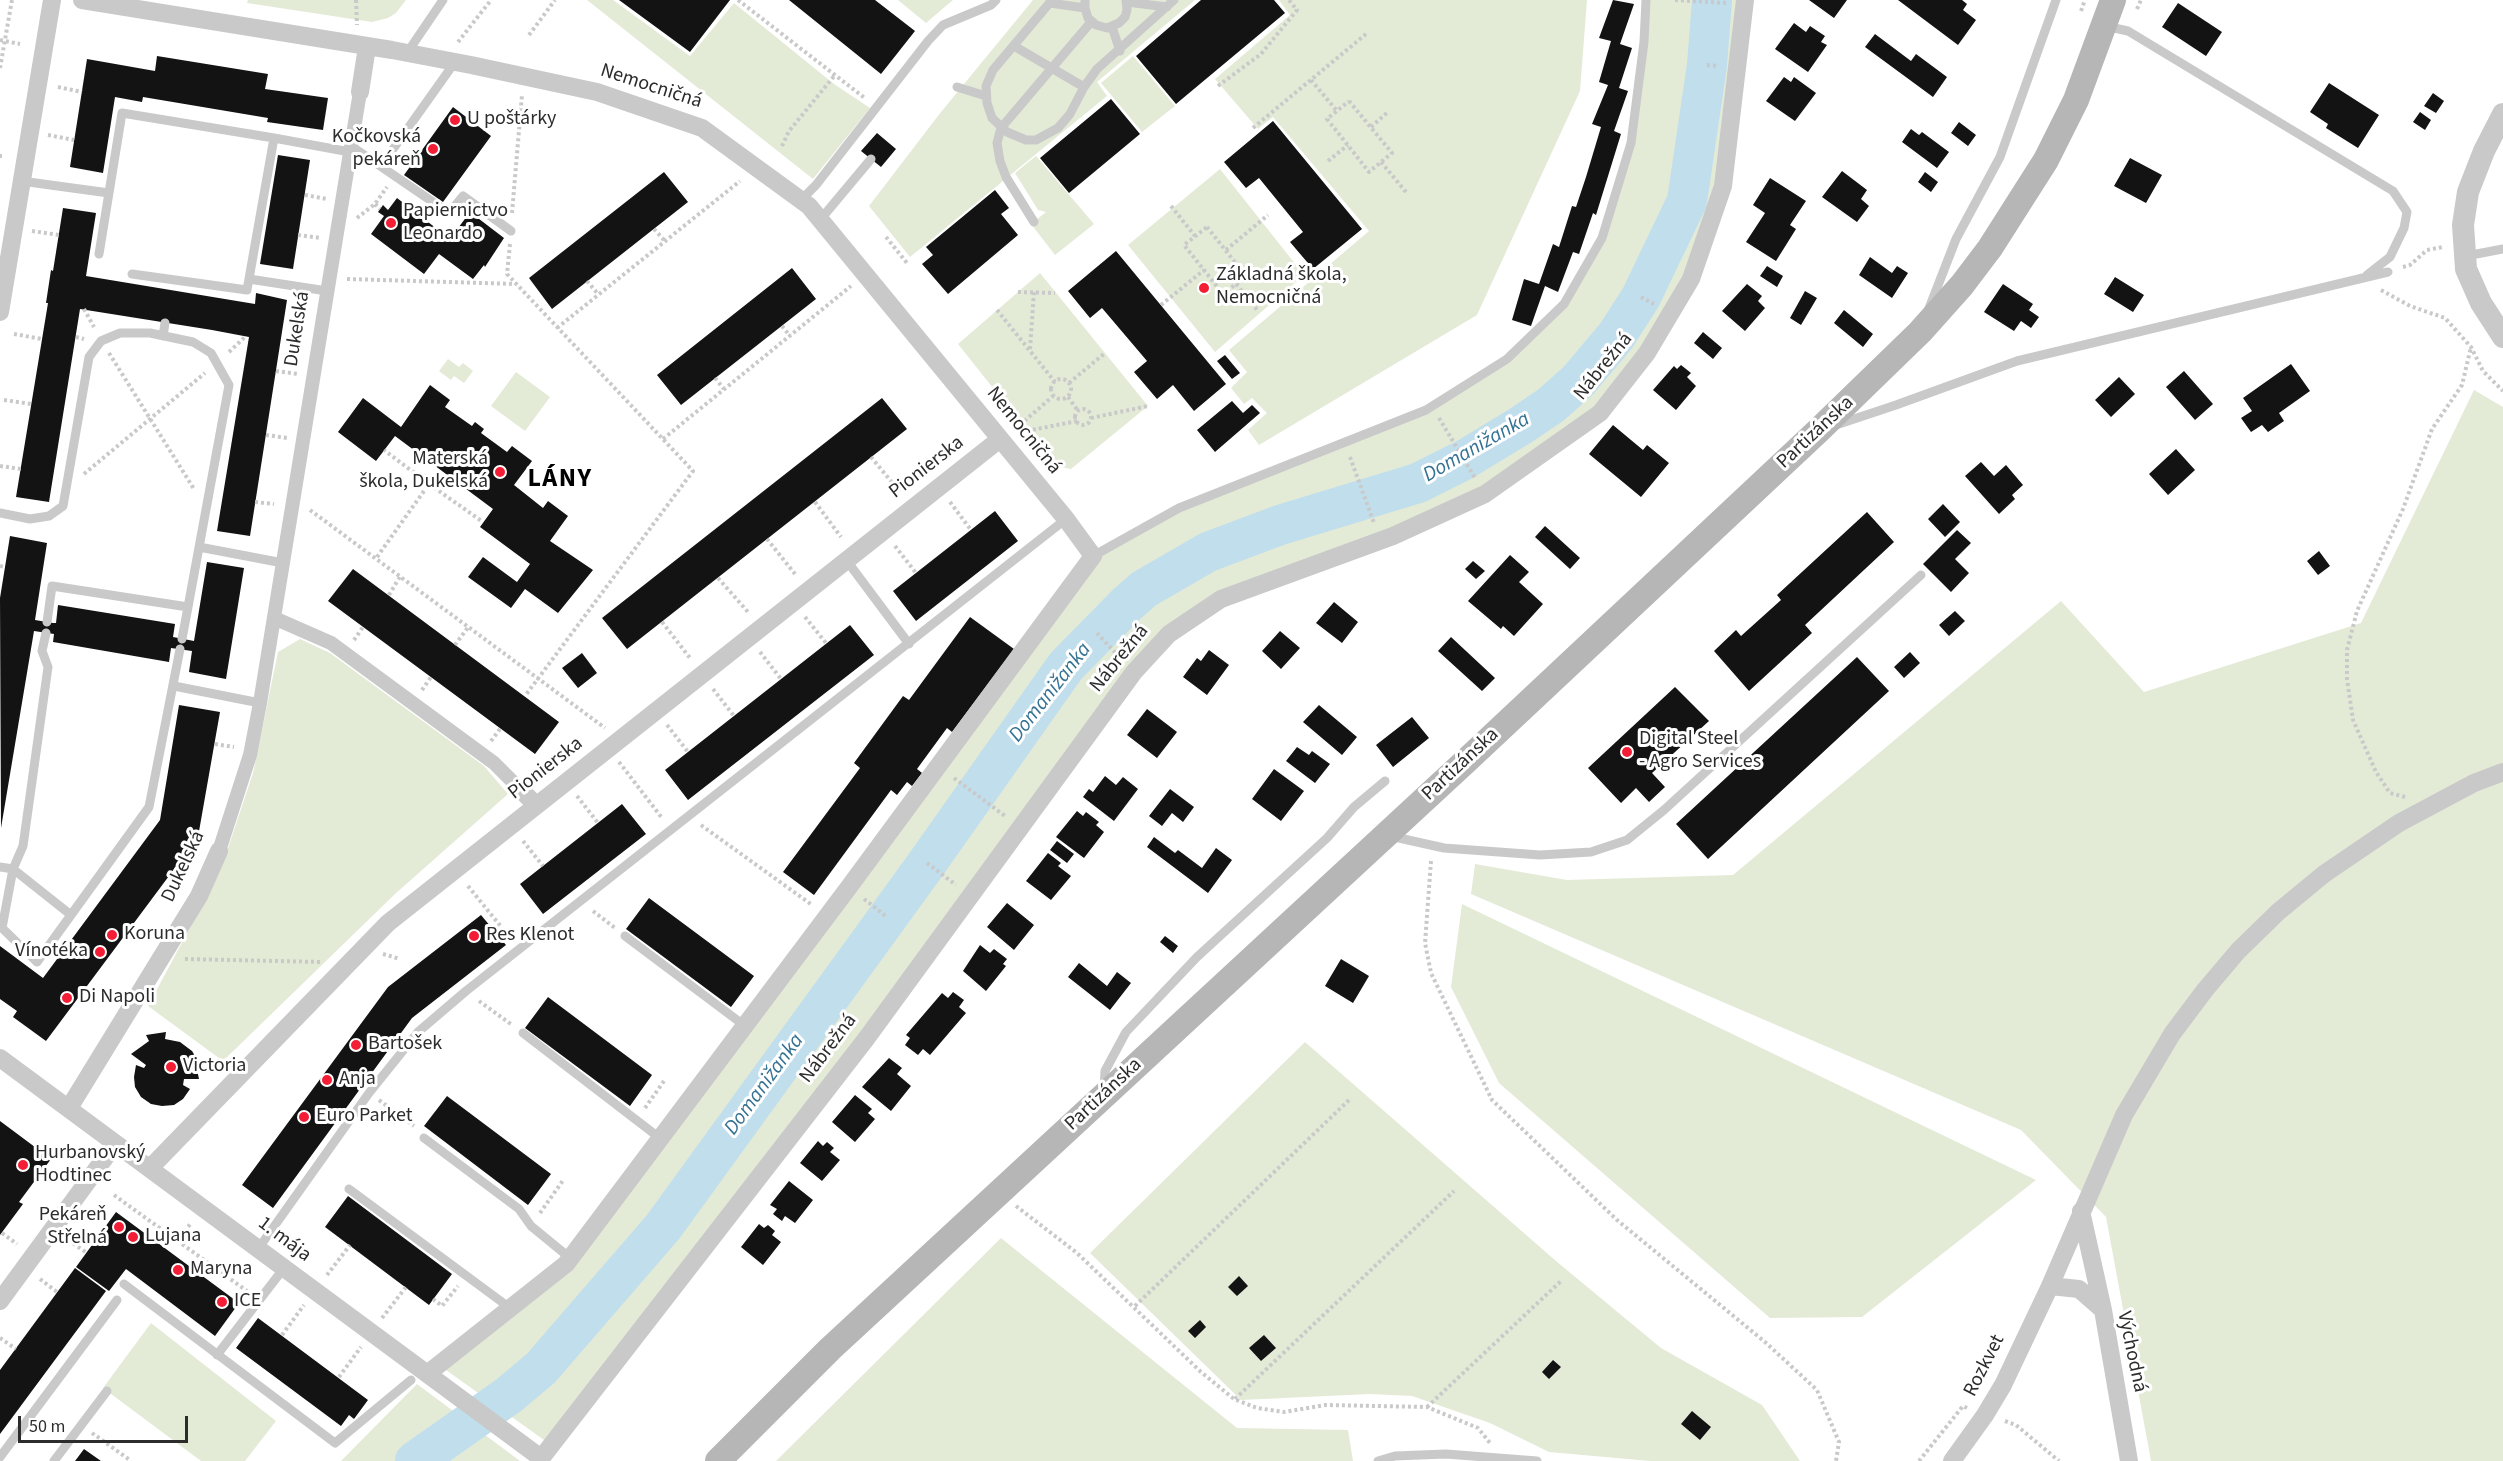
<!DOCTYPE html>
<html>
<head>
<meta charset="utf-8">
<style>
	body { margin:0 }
	#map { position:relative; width:2503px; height:1461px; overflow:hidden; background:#fff; font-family:"Source Sans 3",sans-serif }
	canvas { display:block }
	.scale { position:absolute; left:18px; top:1416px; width:170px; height:27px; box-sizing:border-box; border:3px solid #2c2c2c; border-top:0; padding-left:8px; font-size:18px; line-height:21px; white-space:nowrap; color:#2c2c2c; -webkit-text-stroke:4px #fff; paint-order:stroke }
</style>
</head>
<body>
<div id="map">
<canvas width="2503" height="1461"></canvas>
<div class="scale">50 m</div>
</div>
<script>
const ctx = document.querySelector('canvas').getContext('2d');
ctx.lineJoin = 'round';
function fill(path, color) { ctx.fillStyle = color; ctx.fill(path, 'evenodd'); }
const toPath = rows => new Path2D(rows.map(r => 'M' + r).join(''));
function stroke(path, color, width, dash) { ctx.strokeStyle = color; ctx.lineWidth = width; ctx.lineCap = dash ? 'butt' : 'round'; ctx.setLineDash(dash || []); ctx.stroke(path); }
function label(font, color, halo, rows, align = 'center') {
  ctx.font = font + ' "Source Sans 3",sans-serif'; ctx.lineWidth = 6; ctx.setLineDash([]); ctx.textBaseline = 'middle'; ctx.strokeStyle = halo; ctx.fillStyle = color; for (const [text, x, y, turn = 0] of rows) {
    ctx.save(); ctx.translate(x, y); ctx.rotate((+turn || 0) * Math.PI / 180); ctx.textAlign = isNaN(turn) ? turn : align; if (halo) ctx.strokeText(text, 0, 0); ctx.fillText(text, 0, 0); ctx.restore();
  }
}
fill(toPath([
	[248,0,406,0,396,13,388,18,372,22,247,3],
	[587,0,613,0,690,56,734,3,834,84,870,108,813,179],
	[898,0,953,0,926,23],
	[1033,0,1195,0,1097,82,1107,96,910,257,869,206,941,112],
	[1279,0,1587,0,1580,91,1477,315,1259,445,1248,430,1267,413,1252,398,1244,404,1231,388,1247,372,1229,350,1369,231,1273,117,1258,129,1215,79,1290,15],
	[1646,0,1745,0,1723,186,1691,279,1600,413,1485,494,1221,599,1169,634,551,1445,439,1365,566,1264,1093,556,1179,508,1426,410,1507,359,1564,304,1602,238,1631,143],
	[1133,56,1175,106,1142,132,1101,83],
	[1036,156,1094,224,1055,255,1031,224,1046,212,1038,210,1015,173],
	[1220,169,1304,275,1215,352,1128,245],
	[1040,273,1148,406,1071,469,1055,466,958,344],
	[448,359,459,367,463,363,473,371,464,383,454,376,451,380,439,371],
	[516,372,550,397,525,431,491,406],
	[2474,390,2503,407,2503,1461,2151,1461,2106,1217,2021,1130,1471,894,1475,864,1567,880,1733,875,2061,601,2144,692,2361,623],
	[300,639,330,653,484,766,508,794,395,894,223,1061,148,1006,201,907,226,854,253,773,278,652],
	[1462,904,2036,1180,1862,1317,1770,1318,1499,1083,1451,987],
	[1305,1042,1556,1261,1661,1348,1762,1405,1800,1461,1650,1461,1549,1452,1490,1423,1412,1396,1370,1394,1241,1400,1090,1253],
	[1001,1238,1237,1428,1348,1430,1353,1461,776,1461],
	[151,1323,276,1421,245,1461,201,1461,103,1388],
	[417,1384,520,1461,341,1461]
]), '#e3ebd7');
stroke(toPath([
	[415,1461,509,1395,541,1368,663,1227,927,863,1066,666,1127,604,1144,589,1208,552,1280,525,1418,483,1464,460,1520,426,1551,405,1578,381,1616,336,1641,297,1687,201,1707,65,1712,0]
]), '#c1deed', 40);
fill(toPath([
	[619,0,730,0,690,52],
	[789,0,875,0,915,31,881,74],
	[1201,0,1274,0,1285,13,1176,104,1136,56],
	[1613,0,1634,4,1620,44,1632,48,1619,88,1628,91,1614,131,1621,134,1596,215,1593,213,1579,254,1573,252,1558,292,1545,286,1531,326,1512,320,1524,279,1539,284,1553,244,1559,247,1572,206,1576,207,1586,177,1601,127,1592,124,1608,85,1599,82,1611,41,1599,38],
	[1809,0,1847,0,1834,18],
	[1898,0,1962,0,1967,4,1963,10,1976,20,1958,45],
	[2178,3,2222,32,2206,56,2162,27],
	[1794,23,1806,32,1810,26,1825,36,1821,42,1827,45,1808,72,1775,49],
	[1875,34,1911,61,1916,54,1947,77,1933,97,1865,47],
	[157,56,268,74,265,89,328,98,323,130,267,122,268,118,143,97,142,102,115,97,103,173,70,167,87,59,155,71],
	[1784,77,1791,82,1794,77,1816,93,1795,121,1766,101],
	[2329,83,2379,115,2358,148,2326,128,2328,124,2310,112],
	[2433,93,2444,101,2436,113,2424,106],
	[1111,99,1140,134,1069,193,1040,158],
	[453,107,491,136,443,202,404,175],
	[2420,112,2431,120,2425,130,2413,122],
	[1273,121,1362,229,1313,269,1290,242,1303,232,1259,178,1246,188,1224,162],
	[1959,122,1976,135,1968,146,1951,133],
	[1911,129,1919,135,1922,132,1949,152,1937,168,1902,142],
	[877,133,896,149,881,167,861,151],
	[278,155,310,160,293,269,260,264],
	[2130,158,2162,175,2146,203,2114,186],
	[1842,171,1867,190,1861,199,1869,206,1857,222,1822,197],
	[664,172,688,202,552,309,529,278],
	[1925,172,1938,182,1931,192,1918,182],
	[1770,178,1806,201,1790,225,1796,229,1776,261,1746,242,1765,213,1753,205],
	[995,190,1009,208,1001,214,1018,235,948,294,922,264,933,255,926,247],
	[397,198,450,239,470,212,504,238,485,267,484,265,473,279,439,254,424,274,371,234,384,216,378,212,383,205,388,210],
	[63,208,96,213,86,276,255,304,256,293,287,300,250,536,217,531,249,337,212,330,80,309,49,502,16,497,48,303,46,303,51,270,53,271],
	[1116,251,1226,384,1194,411,1173,385,1157,399,1134,372,1147,361,1102,308,1090,318,1068,291],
	[1870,257,1892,273,1897,266,1908,273,1892,298,1859,275],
	[1767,266,1783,276,1777,287,1760,276],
	[792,268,816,299,681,405,657,375],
	[2115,277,2144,295,2133,312,2104,294],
	[1747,284,1762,296,1758,301,1765,308,1745,331,1722,311],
	[2003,284,2033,304,2029,310,2039,317,2031,328,2021,321,2014,331,1984,312],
	[1805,291,1817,298,1801,325,1790,318],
	[1844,310,1873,334,1863,347,1834,323],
	[1703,332,1722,348,1713,359,1694,343],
	[1225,355,1240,373,1232,379,1217,361],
	[2291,364,2310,391,2279,413,2284,421,2268,432,2262,425,2251,432,2241,418,2252,411,2243,398],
	[1681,365,1691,373,1687,377,1696,386,1676,410,1653,390,1674,366,1677,369],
	[2184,371,2213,404,2195,420,2166,387],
	[2119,377,2135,394,2111,417,2095,400],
	[430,385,450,400,445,407,472,426,475,422,484,429,481,433,507,452,512,446,532,461,514,485,543,508,548,501,568,516,550,541,593,570,558,613,525,589,511,608,468,577,483,557,517,582,530,564,480,527,493,509,395,436,376,461,338,432,363,398,401,427],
	[882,398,907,429,627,649,602,618],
	[1232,401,1243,413,1252,405,1260,413,1215,452,1197,430],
	[1613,425,1643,450,1647,445,1669,463,1641,497,1589,454],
	[2176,449,2195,470,2168,495,2149,474],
	[1981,462,1994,476,2006,465,2023,485,2012,495,2015,499,1999,514,1965,476],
	[1943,504,1960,522,1945,537,1928,519],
	[995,511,1018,541,916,621,893,591],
	[1867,512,1894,542,1805,625,1812,633,1749,691,1714,651,1736,630,1741,636,1781,600,1777,595],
	[1545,526,1580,558,1570,569,1535,537],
	[1957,530,1971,543,1955,559,1969,573,1951,592,1923,564],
	[10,536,47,543,35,620,53,623,56,623,58,605,175,624,173,637,194,641,207,562,244,568,226,679,189,672,192,651,171,648,169,662,53,642,54,634,34,631,1,828,0,598],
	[2319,551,2330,566,2318,575,2307,561],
	[1510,555,1529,572,1519,582,1543,604,1514,636,1503,626,1501,629,1468,601],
	[1473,561,1485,571,1476,579,1465,569],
	[353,569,559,722,535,754,328,601],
	[1334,602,1358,622,1342,643,1316,623],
	[1955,611,1965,621,1949,636,1939,625],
	[970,617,1014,649,952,732,947,728,917,769,922,773,912,786,907,782,897,795,891,790,814,895,783,872,860,768,854,763,903,696,909,700],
	[850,625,874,655,688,800,665,770],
	[1280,631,1300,648,1281,669,1262,651],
	[1451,637,1495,678,1482,691,1438,651],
	[1209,650,1229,665,1207,695,1183,677,1197,658,1201,661],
	[1910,652,1920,663,1904,678,1894,667],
	[582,653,597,673,578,688,562,668],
	[1857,657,1889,691,1708,859,1676,824],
	[1675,687,1709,721,1652,773,1665,787,1649,802,1636,788,1621,803,1588,768],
	[179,705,220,712,198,837,46,1041,13,1017,17,1011,0,999,0,946,43,978,160,820],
	[1319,705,1357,737,1342,755,1303,722],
	[1147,709,1177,732,1157,758,1127,735],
	[1412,717,1429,738,1393,767,1376,745],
	[1297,747,1309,755,1312,751,1330,764,1315,783,1286,761],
	[1274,769,1304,791,1281,821,1252,799],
	[1105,776,1116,785,1123,777,1138,789,1114,821,1083,797,1089,789,1093,792],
	[1170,789,1194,807,1183,822,1172,813,1162,826,1149,816],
	[622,804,646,834,543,914,520,884],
	[1077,811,1083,816,1086,812,1099,822,1096,825,1104,832,1084,858,1056,837],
	[1154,837,1175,853,1178,850,1202,868,1216,848,1232,860,1208,893,1147,847],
	[1057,841,1074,854,1067,863,1050,850],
	[1048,853,1061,863,1058,866,1071,876,1051,900,1026,881],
	[649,898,754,976,731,1007,626,929],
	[1007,903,1034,925,1014,950,987,927],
	[481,915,506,945,412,1018,273,1208,242,1185,388,987],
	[1165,936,1178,946,1173,953,1160,942],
	[980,945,990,953,994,949,1007,959,1003,964,1006,966,986,991,963,971],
	[1341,959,1369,976,1353,1003,1325,986],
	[1079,963,1107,986,1117,972,1131,983,1110,1010,1068,977],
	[953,992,964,1000,959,1007,966,1013,930,1055,923,1049,918,1055,905,1045,910,1038,906,1035,942,993,948,998],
	[548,997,652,1075,630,1106,525,1028],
	[166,1032,165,1039,180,1042,192,1051,200,1064,196,1065,199,1079,184,1079,183,1085,190,1089,183,1099,174,1105,162,1106,151,1104,141,1097,135,1087,134,1077,136,1065,144,1068,146,1065,131,1054,149,1041,146,1035],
	[889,1058,902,1068,897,1074,911,1086,891,1111,862,1087],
	[855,1095,872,1109,868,1113,875,1119,855,1142,832,1122],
	[447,1096,551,1174,528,1205,424,1126],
	[0,1121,51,1159,19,1202,23,1204,0,1235],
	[818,1141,823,1146,827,1142,834,1148,830,1152,840,1160,822,1181,800,1163],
	[789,1181,813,1200,795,1223,785,1216,782,1221,773,1214,777,1209,770,1205],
	[348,1196,452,1274,429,1305,325,1227],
	[116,1212,239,1303,215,1336,126,1269,109,1291,76,1267],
	[759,1224,764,1228,768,1225,775,1231,772,1235,781,1242,763,1265,741,1247],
	[75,1268,106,1291,0,1434,0,1370],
	[1239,1276,1248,1286,1237,1296,1228,1287],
	[258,1318,368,1400,354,1419,349,1415,341,1426,236,1348],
	[1200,1320,1206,1327,1195,1338,1188,1331],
	[1264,1335,1276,1348,1261,1361,1249,1348],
	[1553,1360,1561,1367,1549,1379,1542,1372],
	[1692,1411,1711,1427,1700,1440,1681,1424],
	[84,1449,101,1461,75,1461]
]), '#131313');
stroke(toPath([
	[356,0,357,25],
	[738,0,866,99],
	[1675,0,1726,3],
	[2137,9,2141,0],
	[2081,11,2085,0],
	[529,35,555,0],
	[0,40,20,44],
	[458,42,491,0],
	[1707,65,1718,66],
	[0,68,12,0],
	[1311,80,1337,111],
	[1218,86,1261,54,1297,10,1289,0],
	[58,87,82,92],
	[1349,101,1392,153,1369,172,1327,119,1349,101],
	[1371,127,1389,111],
	[1253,128,1366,34],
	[48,135,74,140],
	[782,146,789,131,835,75],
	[0,156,2,156],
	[1328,161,1348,145],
	[1381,162,1406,192],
	[305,195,327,199],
	[375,204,380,209],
	[1171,206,1195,236],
	[512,213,522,95],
	[357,218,375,204,387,187],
	[1207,227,1246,276,1223,294,1184,245,1207,227],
	[654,229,665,241],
	[32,231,59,235],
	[298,235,321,238],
	[886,237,907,263],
	[510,244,507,274,693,471,525,696],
	[1226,250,1268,215],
	[2403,267,2410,265,2427,250,2443,247],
	[347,279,516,284],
	[587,281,598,294],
	[1236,284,1258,311],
	[2381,290,2410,306,2445,318,2471,347,2483,371,2503,391],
	[1018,292,1055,293],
	[1641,297,1654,304],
	[1161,305,1204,270],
	[84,309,94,327],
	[997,310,1055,382],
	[782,326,790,336],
	[557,328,740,181],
	[14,334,42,339],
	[76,337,84,339],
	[1030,349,1034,292],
	[229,352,246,336],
	[109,353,194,489],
	[276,371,298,374],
	[715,378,724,389],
	'1051 389a10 10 0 1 1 20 0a10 10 0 1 1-20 0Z',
	[1069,383,1105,353],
	[1068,397,1078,411],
	[4,400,31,404],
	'1075 417a8 8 0 1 1 16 0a8 8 0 1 1-16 0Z',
	[1091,418,1148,406],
	[1439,418,1475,478],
	[1020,425,1053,396],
	[1027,431,1077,421],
	[266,435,287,438],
	[663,439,851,286],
	[871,457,900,492],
	[1350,457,1374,523],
	[0,466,21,469],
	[84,474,205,373],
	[429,484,483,522],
	[255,502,274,504],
	[815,502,841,537],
	[950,502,971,530],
	[310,510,605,728],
	[767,539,795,574],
	[895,546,916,573],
	[377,557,429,484,384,450],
	[0,566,5,567],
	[718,578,748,612],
	[389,595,401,575],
	[805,617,826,643],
	[662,622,690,658],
	[1097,633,1121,659],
	[354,640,363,627],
	[455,645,469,626],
	[760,652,781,679],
	[713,689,734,716],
	[422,690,431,677],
	[667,725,688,752],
	[491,741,500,729],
	[215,744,234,747],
	[619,762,662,818],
	[954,778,1005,816],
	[577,796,598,823],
	[2405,797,2390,793,2376,772,2353,720,2347,679,2347,650,2357,611,2403,509,2432,429,2462,385,2471,347],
	[701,825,812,905],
	[523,841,543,866],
	[1431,861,1425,943,1431,973,1492,1100,1617,1220,1765,1342,1817,1390,1839,1442,1836,1461],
	[927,863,956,885],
	[468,886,511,939],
	[864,899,887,917],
	[593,911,615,928],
	[383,954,400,959],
	[185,959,321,962],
	[479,1001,511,1024],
	[379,1100,414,1126],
	[645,1108,664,1081],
	[114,1195,247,1291],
	[1016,1206,1077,1253,1201,1372,1234,1399,1257,1408,1284,1412,1326,1405,1427,1407,1478,1428,1490,1443],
	[540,1213,564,1179],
	[2,1233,17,1244],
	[68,1240,87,1253],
	[177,1241,191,1223],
	[327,1275,350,1245],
	[40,1279,57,1292],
	[433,1299,442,1306,458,1286],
	[1135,1306,1349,1100],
	[382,1318,406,1287],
	[282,1335,304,1305],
	[0,1338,16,1349],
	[339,1377,361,1347],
	[1235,1399,1454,1191],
	[1427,1407,1561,1281],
	[2005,1421,2016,1425,2059,1461],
	[92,1433,131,1461],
	[1919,1461,1963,1406,1967,1408]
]), '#c9c9c9', 4, [3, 3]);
stroke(toPath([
	[1052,0,993,70,986,86,987,103,992,118,1007,132,1026,140,1036,140,1058,128,1070,114,1084,87,1097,69,1174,0],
	[1085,0,1085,8,1088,18,1096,25,1107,28,1119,23,1125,17,1127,10,1126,0],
	[1127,2,1167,7],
	[1050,3,1085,8],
	[2105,26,2128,31,2393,191,2407,212,2404,228,2390,257,2367,275],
	[1112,27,1120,51],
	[1014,46,1084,87],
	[407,53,443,0],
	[957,87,986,96],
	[274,138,350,152],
	[351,146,449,213,463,196,511,231],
	[391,152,455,62],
	[21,181,109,193],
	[801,200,816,185,928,41,943,25,991,5,996,0],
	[820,220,871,159],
	[1034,222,1006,177,1000,161,997,143,1001,128,1091,22],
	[99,254,122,113,274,138,247,290,132,274],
	[2466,256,2503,249],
	[249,279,327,291],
	[1928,311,1956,239,2000,157,2056,0],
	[163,336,165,323],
	[1836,425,1896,405,2017,361,2388,272],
	[0,513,30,519,49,516,63,506,89,357,101,341,120,333,150,333,193,342,211,353,229,385,188,607,52,586,47,622],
	[199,547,283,563],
	[1093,556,1179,508,1426,410,1507,359,1564,304,1602,238,1631,143,1644,42,1646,0],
	[847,561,909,644],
	[46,633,42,651,48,667,23,846,13,869,2,928,37,962,71,915],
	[182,639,188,607],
	[174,686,260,703],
	[1390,836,1444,848,1540,855,1591,852,1627,840,1664,810,1921,575],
	[0,867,13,869,71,915,149,807,180,649],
	[625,936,745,1026],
	[523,1033,661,1139],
	[1104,1089,1105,1071,1126,1032,1197,957,1327,838,1354,807,1385,781],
	[424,1138,519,1209,531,1226,570,1258],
	[349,1189,510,1308],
	[258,1249,369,1093,418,1032,466,991,1066,519],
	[124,1284,335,1443,411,1380],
	[217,1355,284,1268],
	[0,1457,117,1300],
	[54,1461,107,1391],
	[1378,1461,1395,1456,1446,1454,1537,1461]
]), '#c9c9c9', 9);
stroke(toPath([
	[274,618,331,643,494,763,522,791],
	[219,851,250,755,260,703,360,92]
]), '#c9c9c9', 14);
stroke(toPath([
	[82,0,392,50,471,65,597,92,702,128,809,206,1066,519,1093,556,849,887,566,1264,427,1374],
	[360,92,367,47],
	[0,312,52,0],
	[522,791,536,805],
	[0,1058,541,1458],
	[69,1108,199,896,219,851],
	[150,1168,388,923,1000,439],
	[2081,1211,2103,1310],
	[2050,1286,2079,1289,2103,1310,2129,1461],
	[0,1301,115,1144],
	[539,1461,866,1039,1134,672,1169,634,1221,599,1393,536,1485,494,1600,413,1647,353,1691,279,1723,186,1745,0],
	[1952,1461,1985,1415,2003,1385,2050,1286,2124,1115,2172,1034,2205,990,2238,951,2278,912,2324,874,2399,823,2474,783,2503,772]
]), '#c9c9c9', 18);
stroke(toPath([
	[2503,114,2484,151,2468,192,2463,225,2466,269,2481,303,2503,337]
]), '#c9c9c9', 22);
stroke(toPath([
	[718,1461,830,1349,1467,760,1819,430,1920,332,1962,285,1990,248,2046,160,2076,100,2113,0]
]), '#b6b6b6', 26);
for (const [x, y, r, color] of [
	[455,120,6,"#f31e35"],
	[433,149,6,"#f31e35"],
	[391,223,6,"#f31e35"],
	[1204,288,6,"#f31e35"],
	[500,472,6,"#f31e35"],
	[1627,752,6,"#f31e35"],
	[112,935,6,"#f31e35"],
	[474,936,6,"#f31e35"],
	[100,952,6,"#f31e35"],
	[67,998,6,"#f31e35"],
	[356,1045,6,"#f31e35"],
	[171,1067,6,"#f31e35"],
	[327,1080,6,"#f31e35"],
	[304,1117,6,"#f31e35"],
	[23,1165,6,"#f31e35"],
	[119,1227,6,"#f31e35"],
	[133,1237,6,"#f31e35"],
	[178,1270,6,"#f31e35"],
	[222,1302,6,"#f31e35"]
]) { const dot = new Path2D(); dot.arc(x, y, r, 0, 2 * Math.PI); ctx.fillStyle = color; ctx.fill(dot); stroke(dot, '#fff', 2); }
label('20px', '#2c2c2c', '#fff', [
	["Nemocničná",651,87,18],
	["Dukelská",298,329,-81],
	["Nábrežná",1604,367,-51],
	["Nemocničná",1023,431,51],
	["Partizánska",1816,433,-43],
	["Pionierska",927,468,-38],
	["Nábrežná",1120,659,-51],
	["Partizánska",1461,765,-43],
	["Pionierska",546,769,-38],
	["Dukelská",184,867,-65],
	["Nábrežná",829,1049,-53],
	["Partizánska",1104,1095,-43],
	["1. mája",284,1240,37],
	["Východná",2131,1352,78],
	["Rozkvet",1985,1366,-63]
]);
label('20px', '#2c2c2c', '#fff', [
	["U poštárky",467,120],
	["Kočkovská",421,138,"right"],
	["pekáreň",421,161,"right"],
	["Papiernictvo",403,212],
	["Leonardo",403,235],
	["Základná škola,",1216,276],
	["Nemocničná",1216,299],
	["Materská",488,460,"right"],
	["škola, Dukelská",488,483,"right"],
	["Digital Steel",1639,740],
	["- Agro Services",1639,763],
	["Koruna",124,935],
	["Res Klenot",486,936],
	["Vínotéka",88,952,"right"],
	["Di Napoli",79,998],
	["Bartošek",368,1045],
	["Victoria",183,1067],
	["Anja",339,1080],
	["Euro Parket",316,1117],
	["Hurbanovský",35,1154],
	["Hodtinec",35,1177],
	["Pekáreň",107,1216,"right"],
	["Střelná",107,1239,"right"],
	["Lujana",145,1237],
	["Maryna",190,1270],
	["ICE",234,1302]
], 'left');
label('italic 21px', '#347293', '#fff', [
	["Domanižanka",1477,448,-30],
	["Domanižanka",1051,693,-52],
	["Domanižanka",765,1085,-54]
]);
ctx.letterSpacing = '1.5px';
label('bold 26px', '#000', '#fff', [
	["LÁNY",560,480]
]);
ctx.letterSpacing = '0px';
</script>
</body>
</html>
